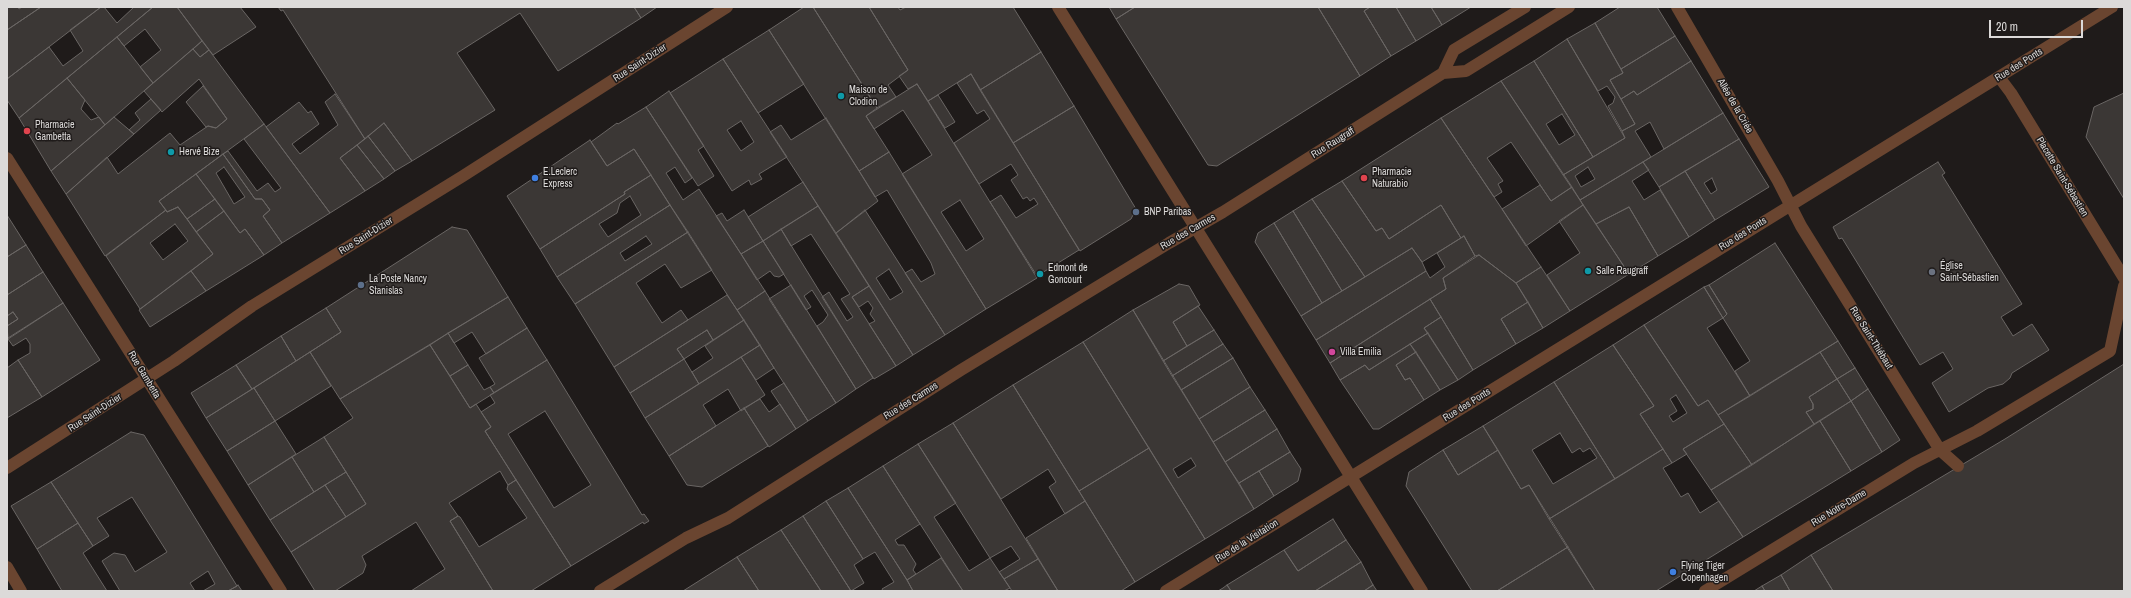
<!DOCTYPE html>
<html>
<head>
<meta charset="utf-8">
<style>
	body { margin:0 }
	#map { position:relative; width:2131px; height:598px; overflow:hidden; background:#1f1b1a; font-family:"Archivo Narrow",sans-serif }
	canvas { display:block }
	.frame { position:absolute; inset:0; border:8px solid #dcdad9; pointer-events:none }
	.scale { position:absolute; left:1989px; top:20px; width:94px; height:18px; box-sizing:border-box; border:2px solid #dcdad9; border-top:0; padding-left:5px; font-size:12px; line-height:14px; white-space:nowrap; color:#dcdad9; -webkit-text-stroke:3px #1f1b1a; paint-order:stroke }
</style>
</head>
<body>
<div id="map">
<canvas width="2131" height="598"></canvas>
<div class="frame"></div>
<div class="scale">20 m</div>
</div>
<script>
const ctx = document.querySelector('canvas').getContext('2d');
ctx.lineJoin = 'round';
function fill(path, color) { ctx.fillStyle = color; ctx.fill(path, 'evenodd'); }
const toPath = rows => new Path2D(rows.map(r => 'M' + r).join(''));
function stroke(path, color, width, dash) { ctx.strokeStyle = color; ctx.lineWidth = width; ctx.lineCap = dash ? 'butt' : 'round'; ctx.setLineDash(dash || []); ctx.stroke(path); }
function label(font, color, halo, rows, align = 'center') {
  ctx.font = font + ' "Archivo Narrow",sans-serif'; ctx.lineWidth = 3; ctx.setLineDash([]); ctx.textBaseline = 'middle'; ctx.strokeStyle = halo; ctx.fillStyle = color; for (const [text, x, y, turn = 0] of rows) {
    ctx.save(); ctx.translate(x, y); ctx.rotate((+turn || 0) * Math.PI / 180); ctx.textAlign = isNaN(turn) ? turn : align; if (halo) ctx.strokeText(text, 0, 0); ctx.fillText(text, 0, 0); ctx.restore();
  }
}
const building = toPath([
	[7,7,18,7,19,9,22,7,41,7,7,30,7,7],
	[41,7,101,7,7,79,7,30,41,7],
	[101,7,104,7,117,23,134,7,153,7,19,118,7,100,7,79,49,47,63,66,83,51,70,30,101,7],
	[153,7,177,7,202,41,153,83,140,67,161,50,145,29,124,46,117,37,153,7],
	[177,7,240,7,256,27,213,55,177,7],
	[278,7,634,7,641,18,558,71,520,13,457,53,495,110,412,161,384,123,365,139,283,10,281,11,278,7],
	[634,7,657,7,641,18,634,7],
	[804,7,813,7,877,108,866,116,889,152,859,171,769,30,804,7],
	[813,7,869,7,908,70,888,85,896,97,877,108,813,7],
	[869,7,898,7,900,10,906,7,1013,7,1041,52,980,90,971,74,928,101,917,84,908,89,899,76,908,70,869,7],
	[1109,7,1135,7,1116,19,1109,7],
	[1135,7,1318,7,1360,76,1217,166,1208,165,1116,19,1135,7],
	[1318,7,1370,7,1364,11,1391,56,1360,76,1318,7],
	[1370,7,1396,7,1416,41,1391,56,1364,11,1370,7],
	[1396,7,1431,7,1442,25,1416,41,1396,7],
	[1431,7,1471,7,1442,25,1431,7],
	[1620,7,1657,7,1675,36,1621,69,1595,23,1620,7],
	[1595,23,1623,73,1610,80,1635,124,1622,131,1608,106,1613,103,1615,97,1607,86,1598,91,1567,39,1595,23],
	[769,30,804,84,758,113,723,59,769,30],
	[1675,36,1691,61,1637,95,1634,91,1621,99,1610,80,1623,73,1621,69,1675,36],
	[117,37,153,83,105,125,67,78,117,37],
	[1567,39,1625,138,1593,157,1534,61,1567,39],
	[202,41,209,50,200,57,193,49,202,41],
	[193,49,200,57,209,50,264,124,159,201,166,210,105,256,66,194,107,157,118,174,170,133,180,145,208,126,216,128,227,119,199,79,162,112,144,91,193,49],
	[1041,52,1074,106,1013,143,980,90,1041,52],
	[723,59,787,157,759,174,762,179,751,185,749,180,732,191,670,93,723,59],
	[741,121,754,142,741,151,727,130,741,121],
	[1534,61,1593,157,1563,175,1501,81,1534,61],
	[1562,114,1575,135,1559,145,1546,124,1562,114],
	[1691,61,1723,113,1664,149,1650,122,1635,131,1651,157,1580,200,1563,175,1625,138,1622,131,1635,124,1621,99,1634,91,1637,95,1691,61],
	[1588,167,1595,179,1581,187,1575,176,1588,167],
	[971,74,1079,250,1037,276,990,202,1001,195,1016,218,1038,204,1034,198,1030,201,1027,197,1023,199,1011,180,1018,175,1011,164,979,184,954,143,990,119,984,110,977,114,957,83,971,74],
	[67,78,85,100,81,109,91,120,99,117,105,125,51,171,19,118,67,78],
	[1501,81,1572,187,1551,201,1511,142,1487,158,1503,181,1498,184,1502,192,1494,197,1441,118,1501,81],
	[917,84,1037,278,986,309,902,174,932,155,903,110,874,129,866,116,917,84],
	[960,200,984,239,966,251,941,212,960,200],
	[203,86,227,119,216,128,208,126,206,127,186,102,203,86],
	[669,91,704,146,698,150,714,176,698,186,646,107,669,91],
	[2124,93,2124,199,2086,137,2094,107,2124,93],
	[335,94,365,139,340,158,365,191,330,213,266,127,299,102,308,113,311,111,319,124,292,144,300,154,338,125,325,102,335,94],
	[938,95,955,122,945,128,928,101,938,95],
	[151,99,161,110,134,134,129,130,140,120,135,113,151,99],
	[1074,106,1136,209,1131,219,1080,251,1013,143,1074,106],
	[646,107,692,178,685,183,675,167,666,173,683,200,699,189,765,291,737,310,634,149,607,166,591,142,617,123,618,124,646,107],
	[1723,113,1739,139,1659,187,1643,162,1723,113],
	[114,117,134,134,66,194,51,171,114,117],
	[826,118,878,201,836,233,770,132,781,125,791,140,826,118],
	[1441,118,1541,267,1516,283,1479,255,1475,256,1464,236,1461,238,1441,205,1389,239,1382,228,1376,231,1342,181,1441,118],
	[384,123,412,161,395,171,368,136,384,123],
	[264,124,330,213,282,243,263,216,270,210,262,199,255,199,223,154,228,151,257,191,268,183,275,192,281,188,244,139,264,124],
	[368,136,395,171,384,179,357,145,368,136],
	[1739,139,1769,187,1715,220,1685,171,1739,139],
	[1712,178,1717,190,1711,194,1704,183,1712,178],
	[590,140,607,166,634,149,651,175,624,192,625,194,540,249,507,196,590,140],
	[357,145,384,179,365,191,340,158,357,145],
	[889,152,986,309,945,335,905,273,912,269,921,282,935,274,931,263,887,190,875,197,859,171,889,152],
	[223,154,255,199,262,199,270,210,263,216,282,243,264,255,245,229,240,233,196,174,223,154],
	[224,167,245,197,234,204,216,173,224,167],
	[1643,162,1649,170,1632,181,1644,200,1660,190,1689,237,1658,256,1629,207,1596,224,1580,200,1643,162],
	[1938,162,1945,173,1942,175,2022,304,2001,317,2013,336,2032,324,2049,350,2012,373,2010,378,2003,384,1988,388,1949,412,1932,383,1953,369,1943,352,1920,365,1842,238,1839,239,1833,227,1938,162],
	[1685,171,1715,220,1689,237,1659,187,1685,171],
	[196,174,215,199,187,219,178,207,167,212,159,201,196,174],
	[651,175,670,205,557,277,540,249,625,194,624,192,651,175],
	[630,196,641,215,608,237,599,224,617,213,620,203,630,196],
	[1342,181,1376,231,1382,228,1389,239,1441,205,1461,238,1422,262,1412,248,1365,277,1312,199,1342,181],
	[803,182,818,206,763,241,748,217,803,182],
	[1540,185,1551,201,1572,187,1583,205,1526,246,1502,209,1540,185],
	[215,199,224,211,196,232,187,219,215,199],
	[1312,199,1365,277,1342,291,1293,211,1312,199],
	[670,205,688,232,575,304,557,277,670,205],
	[646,236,652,244,625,261,620,253,646,236],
	[1583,205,1629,274,1570,311,1547,275,1580,253,1559,221,1583,205],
	[818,206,869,286,852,297,896,366,874,379,822,297,829,292,847,321,853,317,841,299,850,294,811,234,791,246,781,229,818,206],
	[178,207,213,254,140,309,106,256,166,210,167,212,178,207],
	[175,224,188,241,163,260,150,243,175,224],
	[1629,207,1658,256,1629,274,1596,224,1629,207],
	[744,210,763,241,741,254,716,216,722,213,727,221,744,210],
	[865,210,945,335,913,355,836,233,865,210],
	[889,269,903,292,890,300,876,278,889,269],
	[224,211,240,233,245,229,264,255,206,291,191,271,213,254,196,232,224,211],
	[1293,211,1342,291,1322,303,1274,223,1293,211],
	[7,215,26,245,7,257,7,215],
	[1274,223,1322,303,1301,316,1255,242,1258,233,1274,223],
	[452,227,467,230,508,297,340,399,310,352,341,332,326,308,452,227],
	[781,229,873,378,856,389,817,326,823,322,828,315,812,290,804,296,811,307,806,310,763,241,781,229],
	[688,232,712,270,681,288,665,264,636,283,662,323,681,310,688,320,614,367,575,304,688,232],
	[1464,236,1475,256,1443,278,1446,289,1330,363,1316,340,1426,271,1430,278,1445,267,1437,253,1464,236],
	[763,241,784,274,779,277,774,276,770,271,757,280,741,254,763,241],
	[1775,243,1838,341,1750,396,1735,371,1750,361,1723,318,1727,314,1709,285,1775,243],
	[26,245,43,272,7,295,7,257,26,245],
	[1412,248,1422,262,1426,271,1316,340,1301,316,1412,248],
	[1479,255,1516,283,1528,302,1501,319,1516,344,1473,370,1430,299,1446,289,1443,278,1479,255],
	[1541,267,1570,311,1543,328,1516,283,1541,267],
	[191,271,206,291,150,327,139,310,191,271],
	[43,272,63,303,8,338,7,326,18,319,13,312,7,316,7,295,43,272],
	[1179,284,1189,286,1200,305,1173,322,1187,346,1163,361,1133,310,1179,284],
	[791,285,856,389,836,403,769,299,791,285],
	[1709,285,1727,314,1723,318,1704,287,1709,285],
	[869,286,913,355,896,366,869,324,875,321,870,314,873,308,868,301,859,307,852,297,869,286],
	[1704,287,1723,318,1707,328,1750,396,1718,415,1708,400,1698,406,1644,325,1704,287],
	[765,291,836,403,808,421,737,310,765,291],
	[727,295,744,320,713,340,707,330,677,349,684,359,630,393,614,367,727,295],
	[508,297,527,328,486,354,472,332,454,343,448,333,508,297],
	[1430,299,1441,317,1424,328,1428,333,1369,370,1365,365,1340,380,1330,363,1430,299],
	[1528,302,1543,328,1516,344,1501,319,1528,302],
	[63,303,100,360,42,397,18,360,30,353,30,344,26,338,13,346,8,339,63,303],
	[1198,306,1214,330,1187,346,1173,322,1198,306],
	[326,308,341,332,296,361,281,336,326,308],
	[1133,310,1254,509,1205,539,1083,342,1133,310],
	[1191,458,1196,466,1178,478,1173,469,1191,458],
	[13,312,18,319,7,326,7,316,13,312],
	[1441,317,1473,370,1458,380,1424,328,1441,317],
	[744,320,760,345,699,384,692,372,713,358,705,346,744,320],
	[1644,325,1698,406,1708,400,1724,424,1683,449,1687,454,1672,463,1640,414,1654,406,1613,345,1644,325],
	[1676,395,1687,413,1673,422,1669,416,1677,411,1670,399,1676,395],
	[527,328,547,360,494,393,490,387,495,384,479,358,527,328],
	[707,330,713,340,684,359,677,349,707,330],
	[1214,330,1223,344,1172,376,1163,361,1214,330],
	[448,333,468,365,450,376,430,345,448,333],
	[1428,333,1458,380,1440,390,1410,344,1428,333],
	[281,336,296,361,252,389,236,365,281,336],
	[1838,341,1855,368,1837,379,1820,352,1838,341],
	[1083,342,1149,448,1079,491,1013,385,1083,342],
	[1223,344,1233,358,1181,390,1172,376,1223,344],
	[1410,344,1416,352,1396,365,1405,380,1410,378,1424,400,1379,429,1373,429,1340,380,1365,365,1369,370,1410,344],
	[430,345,470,408,476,404,491,427,485,431,516,480,508,485,500,471,449,503,458,516,450,521,493,591,411,591,445,569,416,522,362,556,366,565,363,573,335,591,315,591,291,552,366,504,324,437,353,418,340,399,430,345],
	[760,345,774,368,756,380,741,357,760,345],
	[1613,345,1654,406,1640,414,1663,449,1615,479,1554,382,1613,345],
	[310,352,331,386,275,421,254,388,310,352],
	[1416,352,1440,390,1424,400,1410,378,1405,380,1396,365,1416,352],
	[1820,352,1837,379,1809,397,1813,404,1813,409,1806,412,1814,424,1752,465,1718,415,1820,352],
	[741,357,765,395,741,411,728,389,703,405,716,426,669,456,645,418,741,357],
	[1233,358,1250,387,1199,419,1181,390,1233,358],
	[684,359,699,384,645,418,630,393,684,359],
	[18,360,42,397,7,418,7,368,18,360],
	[547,360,642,515,644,514,649,521,644,524,643,522,571,566,485,431,491,427,481,412,495,403,490,395,547,360],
	[545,411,591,485,554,508,508,434,545,411],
	[2124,364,2124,591,1833,591,1811,555,2005,439,2124,364],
	[236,365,252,389,206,418,191,393,236,365],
	[468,365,484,390,490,387,494,393,470,408,450,376,468,365],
	[1855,368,1868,389,1851,401,1837,379,1855,368],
	[1837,379,1851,401,1814,424,1806,412,1813,409,1813,404,1809,397,1837,379],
	[1554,382,1615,479,1549,519,1529,485,1521,489,1483,426,1554,382],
	[1560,433,1572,453,1580,448,1583,452,1590,448,1597,458,1553,484,1532,450,1560,433],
	[784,383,808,421,796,429,771,391,784,383],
	[1013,385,1085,501,1065,514,1049,487,1056,482,1048,469,1001,499,953,423,1013,385],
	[1250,387,1265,410,1213,442,1199,419,1250,387],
	[254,388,275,421,227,451,206,418,254,388],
	[1868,389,1900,440,1882,452,1851,401,1868,389],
	[760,399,769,412,780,404,796,429,769,447,744,408,760,399],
	[1851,401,1882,452,1851,471,1820,421,1851,401],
	[744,408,768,446,702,487,687,485,669,456,744,408],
	[1265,410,1277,429,1225,462,1213,442,1265,410],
	[275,421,296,454,248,485,227,451,275,421],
	[1820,421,1851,471,1743,537,1711,490,1820,421],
	[953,423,1038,559,1004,579,999,572,1020,559,1011,546,990,558,918,444,953,423],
	[1724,424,1752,465,1711,490,1683,449,1724,424],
	[1483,426,1498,450,1458,475,1443,450,1483,426],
	[1277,429,1290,452,1239,483,1225,462,1277,429],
	[131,432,144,435,237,586,228,591,203,591,215,584,208,571,190,583,195,591,120,591,102,561,114,553,125,555,135,572,167,552,132,497,97,518,109,536,93,546,51,482,131,432],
	[324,437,346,472,314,492,292,457,324,437],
	[918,444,956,503,934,517,969,571,990,558,1010,588,1004,591,963,591,883,466,918,444],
	[1149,448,1205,539,1135,582,1079,491,1149,448],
	[1663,449,1672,463,1663,468,1681,497,1688,493,1700,513,1719,501,1743,537,1656,591,1595,591,1549,519,1663,449],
	[1443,450,1458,475,1498,450,1521,489,1529,485,1568,547,1497,591,1472,591,1406,486,1409,472,1443,450],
	[1290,452,1301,469,1298,481,1274,496,1259,471,1290,452],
	[292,457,314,492,270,520,248,485,292,457],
	[883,466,920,524,895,540,898,545,904,545,916,564,913,570,916,574,907,580,848,488,883,466],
	[1259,471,1274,496,1254,509,1239,483,1259,471],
	[346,472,366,504,346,517,325,485,346,472],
	[516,480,571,566,531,591,493,591,450,521,458,516,460,517,479,547,527,518,507,489,508,485,516,480],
	[51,482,78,523,37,549,11,506,51,482],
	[325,485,346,517,291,552,270,520,325,485],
	[848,488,907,580,913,591,883,591,882,589,894,582,875,552,863,559,826,501,848,488],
	[826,501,863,559,854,565,864,583,851,591,803,516,826,501],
	[1085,501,1135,582,1121,591,1058,591,1026,538,1085,501],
	[803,516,851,591,821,591,781,530,803,516],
	[1333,519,1346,540,1298,571,1284,550,1333,519],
	[78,523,93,546,83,553,107,591,62,591,37,549,78,523],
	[781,530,821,591,759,591,737,557,781,530],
	[1346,540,1361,562,1315,591,1231,591,1227,585,1284,550,1298,571,1346,540],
	[1568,547,1595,591,1497,591,1568,547],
	[1811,555,1833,591,1790,591,1781,575,1811,555],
	[737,557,759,591,683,591,702,579,737,557],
	[941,558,963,591,913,591,907,580,941,558],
	[1038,559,1058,591,1012,591,1004,579,1038,559],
	[1361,562,1373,585,1364,591,1315,591,1361,562],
	[1781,575,1790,591,1765,591,1762,586,1781,575],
	[238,585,242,591,228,591,237,586,238,585],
	[1227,585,1231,591,1218,591,1223,588,1227,585],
	[1373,585,1377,591,1364,591,1373,585],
	[1762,586,1765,591,1754,591,1762,586]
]);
fill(building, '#3b3735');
stroke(building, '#6a6664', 1);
stroke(toPath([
	[1058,7,1422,591],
	[1677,7,1778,181,1801,226,1940,450,1958,466],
	[1443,73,1454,50,1525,7],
	[1999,77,2011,93,2124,278],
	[7,158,281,591],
	[7,468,174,361,252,306,463,176,727,7],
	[7,567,21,591],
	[600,591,686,538,728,518,961,370,1169,243,1223,212,1443,73,1466,71,1569,7],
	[1166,591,2112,7],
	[1705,591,1914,463,1977,431,2110,351,2124,286]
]), '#6a4530', 12);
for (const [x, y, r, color] of [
	[841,96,4,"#0f9aa8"],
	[27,131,4,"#e0444e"],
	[171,152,4,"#0f9aa8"],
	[535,178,4,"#3f7fe0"],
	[1364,178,4,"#e0444e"],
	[1136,212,4,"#5c6f8a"],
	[1588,271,4,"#0f9aa8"],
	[1932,272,4,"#6b7280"],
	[1040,274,4,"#0f9aa8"],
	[361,285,4,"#5c6f8a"],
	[1332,352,4,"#d1479c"],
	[1673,572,4,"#3f7fe0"]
]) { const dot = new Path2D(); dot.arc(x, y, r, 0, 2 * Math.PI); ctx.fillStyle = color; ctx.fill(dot); stroke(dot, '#1f1b1a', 1.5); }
label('10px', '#dcdad9', '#1f1b1a', [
	["Rue Saint-Dizier",640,63,-33],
	["Rue des Ponts",2019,65,-32],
	["Allée de la Criée",1735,106,60],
	["Rue Raugraff",1333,143,-32],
	["Placette Saint-Sébastien",2062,177,59],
	["Rue des Carmes",1188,232,-30],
	["Rue des Ponts",1743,234,-32],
	["Rue Saint-Dizier",366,236,-32],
	["Rue Saint-Thiébaut",1871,338,58],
	["Rue Gambetta",144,375,59],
	["Rue des Carmes",911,401,-32],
	["Rue des Ponts",1467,405,-32],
	["Rue Saint-Dizier",95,413,-33],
	["Rue Notre-Dame",1839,508,-31],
	["Rue de la Visitation",1247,541,-32]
]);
label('10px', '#dcdad9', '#1f1b1a', [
	["Maison de",849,90],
	["Clodion",849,102],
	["Pharmacie",35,125],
	["Gambetta",35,137],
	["Hervé Bize",179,152],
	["E.Leclerc",543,172],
	["Express",543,184],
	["Pharmacie",1372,172],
	["Naturabio",1372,184],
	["BNP Paribas",1144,212],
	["Église",1940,266],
	["Saint-Sébastien",1940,278],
	["Edmont de",1048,268],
	["Goncourt",1048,280],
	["Salle Raugraff",1596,271],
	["La Poste Nancy",369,279],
	["Stanislas",369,291],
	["Villa Emilia",1340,352],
	["Flying Tiger",1681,566],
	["Copenhagen",1681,578]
], 'left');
</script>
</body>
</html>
